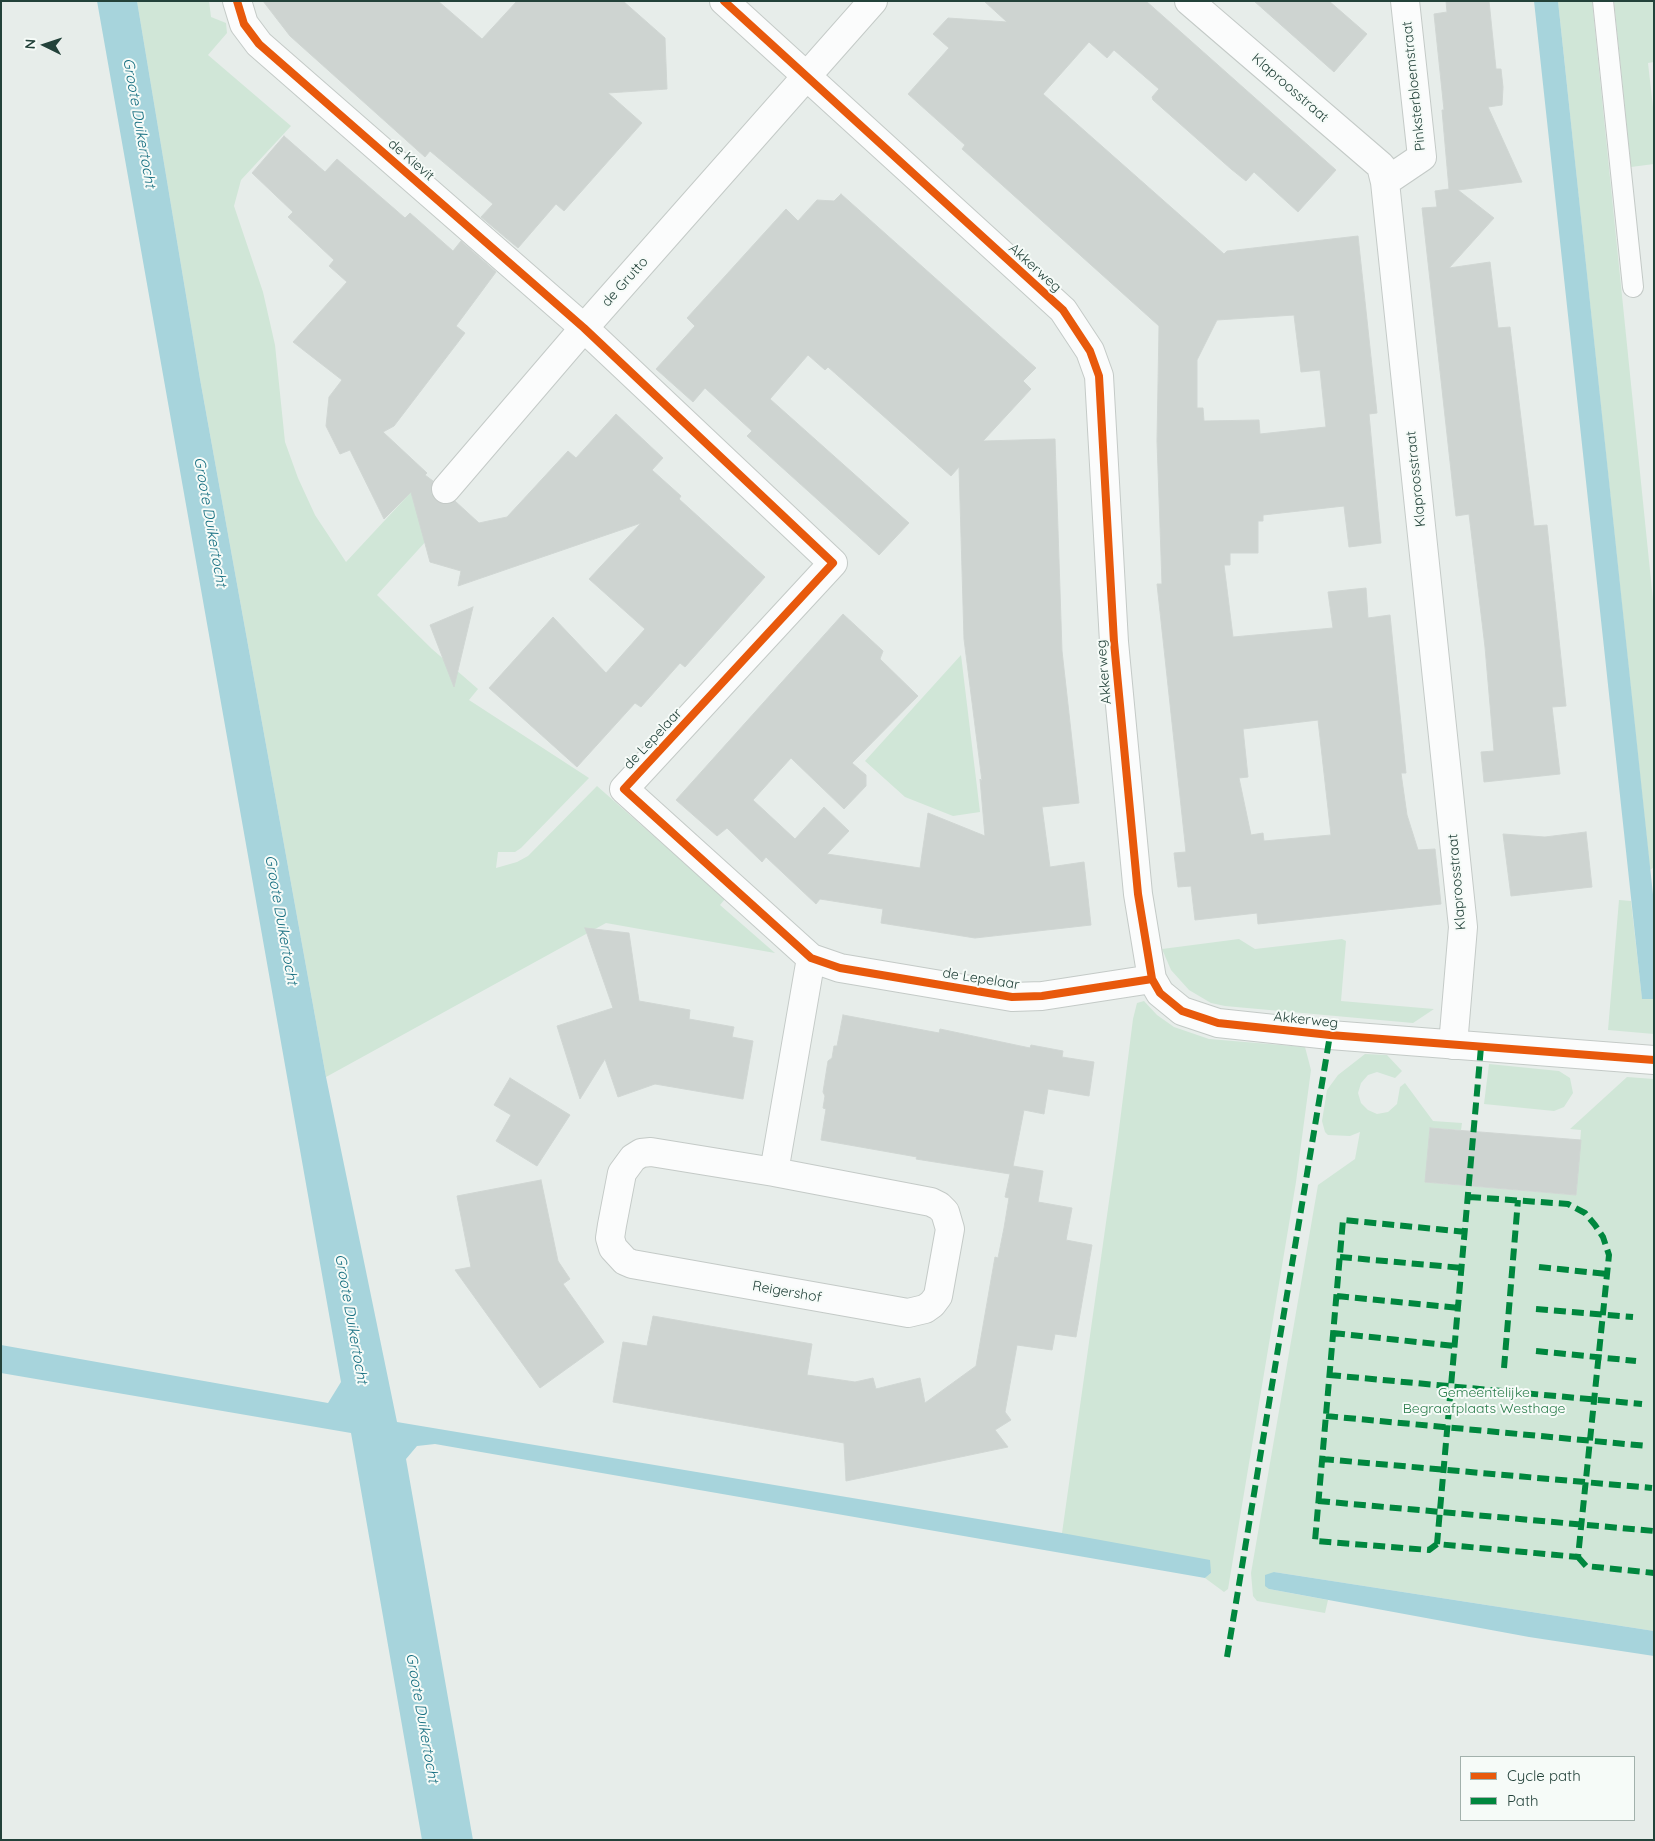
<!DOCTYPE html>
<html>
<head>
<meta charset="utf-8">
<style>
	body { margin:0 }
	#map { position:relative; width:1655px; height:1841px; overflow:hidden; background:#e7edea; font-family:Quicksand,sans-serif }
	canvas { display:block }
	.frame { position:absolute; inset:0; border:2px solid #23423a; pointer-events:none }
	.legend { position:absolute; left:1460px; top:1756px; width:175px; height:65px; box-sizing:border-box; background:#f6fbf8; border:1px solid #a2b1ac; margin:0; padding:6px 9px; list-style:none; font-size:15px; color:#23423a }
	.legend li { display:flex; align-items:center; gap:10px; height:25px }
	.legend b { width:25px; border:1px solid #a2b1ac }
	.north { position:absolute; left:20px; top:20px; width:50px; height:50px; -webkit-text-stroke:4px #f6fbf8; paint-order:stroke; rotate:274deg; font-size:14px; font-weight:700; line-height:20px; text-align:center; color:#23423a }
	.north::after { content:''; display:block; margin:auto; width:18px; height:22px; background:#23423a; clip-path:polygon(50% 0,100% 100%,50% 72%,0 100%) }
</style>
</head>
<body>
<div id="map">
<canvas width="1655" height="1841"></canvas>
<div class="frame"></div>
<ul class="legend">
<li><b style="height:6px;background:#e8590c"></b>Cycle path</li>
<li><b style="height:6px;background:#00873e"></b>Path</li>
</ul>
<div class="north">N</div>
</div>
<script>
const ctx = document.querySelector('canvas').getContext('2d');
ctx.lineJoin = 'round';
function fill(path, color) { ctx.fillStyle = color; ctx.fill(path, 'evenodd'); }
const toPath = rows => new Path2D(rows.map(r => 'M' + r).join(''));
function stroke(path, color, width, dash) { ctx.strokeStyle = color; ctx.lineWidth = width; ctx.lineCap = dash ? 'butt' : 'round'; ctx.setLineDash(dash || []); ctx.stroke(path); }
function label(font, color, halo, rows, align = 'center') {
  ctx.font = font + ' Quicksand,sans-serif'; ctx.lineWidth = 4; ctx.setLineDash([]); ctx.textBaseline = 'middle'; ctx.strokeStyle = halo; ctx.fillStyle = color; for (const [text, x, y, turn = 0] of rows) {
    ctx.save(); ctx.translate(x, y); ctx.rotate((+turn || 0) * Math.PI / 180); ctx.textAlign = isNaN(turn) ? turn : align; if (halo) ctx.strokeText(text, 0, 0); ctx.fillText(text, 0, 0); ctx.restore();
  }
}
fill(toPath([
	[137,1,209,1,211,17,226,23,227,33,208,55,291,126,241,180,234,206,263,292,275,345,285,442,298,478,315,515,346,562,426,476,458,506,377,595,432,649,478,689,469,700,589,778,521,848,515,852,498,852,496,868,517,862,528,856,597,786,725,899,720,905,775,953,606,923,326,1077,200,379],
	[1558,1,1592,1,1654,610,1654,867,1650,870],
	[1614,1,1654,1,1654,62,1648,63,1654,116,1654,164,1631,167],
	[961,655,980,812,953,816,905,797,865,761],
	[1619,900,1631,901,1642,998,1654,999,1654,1034,1608,1030],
	[1239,939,1255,949,1342,939,1346,941,1341,1001,1434,1009,1413,1023,1225,1006,1211,1003,1189,990,1171,970,1162,949],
	[1144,1001,1157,1015,1174,1027,1209,1039,1305,1047,1311,1070,1296,1182,1228,1589,1224,1592,1205,1578,1211,1573,1062,1533,1117,1145,1133,1019,1137,1003],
	[1365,1054,1387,1055,1402,1071,1395,1078,1377,1072,1368,1075,1361,1083,1358,1093,1361,1103,1368,1110,1377,1114,1388,1112,1397,1104,1400,1087,1405,1083,1433,1121,1462,1123,1461,1130,1430,1128,1426,1182,1456,1185,1576,1195,1581,1130,1570,1129,1627,1077,1654,1079,1654,1631,1274,1572,1269,1589,1328,1600,1325,1613,1257,1601,1253,1596,1251,1573,1318,1185,1355,1159,1360,1132,1350,1136,1328,1135,1325,1132,1322,1121,1327,1090,1338,1075],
	[1489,1064,1559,1071,1570,1078,1573,1093,1564,1107,1554,1111,1484,1104]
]), '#d0e6d7');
fill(toPath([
	[97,1,137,1,200,379,326,1077,397,1422,1062,1533,1210,1560,1211,1573,1205,1578,435,1444,417,1446,406,1459,473,1840,422,1840,351,1433,1,1373,1,1345,328,1403,341,1382],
	[1534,1,1558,1,1654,904,1654,999,1642,999],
	[1274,1572,1654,1631,1654,1656,1529,1637,1269,1589,1265,1586,1265,1575]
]), '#a7d4dc');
const building = toPath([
	[263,1,438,1,482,39,517,1,623,1,665,38,667,89,608,93,642,123,564,211,556,204,518,248,481,217,493,204,430,151,425,157,290,36,263,1],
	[984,1,1146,1,1336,170,1298,212,1254,172,1246,181,1231,169,1153,100,1152,97,1159,89,1114,50,1107,58,1089,42,1043,94,1224,254,1227,251,1358,236,1377,413,1369,414,1381,543,1349,547,1344,506,1263,515,1263,521,1258,521,1258,553,1230,553,1230,565,1224,565,1233,637,1333,628,1328,592,1366,588,1368,618,1390,615,1406,773,1401,773,1407,815,1418,850,1435,849,1441,904,1258,924,1257,913,1195,920,1191,886,1178,887,1174,853,1186,852,1157,584,1162,584,1157,441,1159,326,962,149,965,145,908,94,949,48,933,34,948,18,1007,22,984,1],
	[1294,315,1301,372,1320,370,1326,427,1260,434,1259,420,1204,421,1203,408,1197,408,1197,360,1217,320,1294,315],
	[1318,720,1331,835,1264,841,1263,833,1251,835,1239,778,1248,777,1243,729,1318,720],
	[1254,1,1329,1,1367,34,1334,72,1254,1],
	[1446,1,1489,1,1496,69,1501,69,1503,87,1502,105,1488,107,1522,182,1458,190,1494,218,1449,268,1490,262,1498,328,1510,327,1534,526,1547,525,1566,706,1552,707,1560,774,1484,782,1481,752,1494,751,1485,647,1469,514,1456,516,1422,208,1437,207,1435,191,1449,189,1442,110,1444,110,1434,14,1447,12,1446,1],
	[284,136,325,172,337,159,405,218,410,213,453,251,461,241,496,272,456,326,465,333,394,426,383,432,427,473,425,475,433,481,431,494,436,500,444,504,455,501,479,523,507,517,568,451,576,458,616,414,663,458,652,470,681,496,679,499,765,577,685,667,680,663,641,707,635,703,577,767,489,688,553,617,606,673,645,629,589,579,641,523,458,586,461,571,430,562,411,492,384,519,350,450,340,454,326,426,329,397,342,380,293,342,347,282,329,266,334,260,288,217,293,212,252,173,284,136],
	[841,194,1036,368,1023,381,1031,389,983,441,1055,439,1062,651,1079,803,1042,807,1050,867,1084,862,1091,925,975,938,881,923,883,909,820,899,816,904,766,857,762,862,727,828,717,836,676,800,843,614,883,651,880,659,918,696,852,763,866,775,866,786,844,809,791,758,753,800,795,839,824,807,849,831,827,854,920,868,928,813,985,836,980,779,982,781,964,639,959,467,951,476,828,367,825,370,808,355,770,399,909,523,879,555,747,436,752,431,705,388,693,402,656,369,695,326,687,318,786,209,798,221,817,200,834,201,841,194],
	[473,607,454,687,430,625,473,607],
	[1586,832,1592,887,1511,896,1503,834,1545,837,1586,832],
	[585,928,629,933,639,1001,690,1010,689,1019,734,1027,732,1037,753,1041,743,1099,655,1084,618,1097,605,1059,580,1099,557,1026,613,1008,585,928],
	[843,1015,939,1033,940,1029,1030,1048,1031,1045,1063,1051,1062,1057,1094,1062,1089,1096,1048,1089,1044,1114,1024,1110,1013,1166,1043,1171,1038,1202,1072,1208,1066,1240,1092,1245,1076,1337,1055,1334,1052,1350,1017,1345,1005,1412,1011,1420,995,1430,1008,1447,846,1481,844,1443,613,1402,623,1342,647,1346,653,1316,812,1344,807,1375,855,1382,873,1378,876,1389,920,1378,925,1403,976,1366,995,1257,998,1258,1004,1228,1009,1198,1005,1197,1010,1174,916,1159,917,1157,821,1140,826,1109,823,1108,825,1096,823,1092,828,1061,832,1058,834,1046,837,1046,843,1015],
	[510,1078,570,1115,537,1166,496,1141,511,1115,494,1105,510,1078],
	[1430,1128,1581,1140,1576,1195,1425,1182,1430,1128],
	[541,1180,558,1261,570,1279,563,1284,604,1342,540,1388,455,1270,471,1267,457,1196,541,1180]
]);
fill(building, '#ced4d1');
stroke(building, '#d0d6d3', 1);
const lane = toPath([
	[1603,1,1633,287]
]);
const street = toPath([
	[237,1,244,24,259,44,584,328,833,563,624,789,811,958,840,968,1012,997,1042,996,1152,979],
	[724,1,1063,310,1090,351,1099,376,1114,642,1138,894,1152,979,1160,993,1182,1011,1218,1023,1330,1035,1654,1060],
	[1189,1,1381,166,1385,182,1463,927,1453,1045],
	[1385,182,1422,157,1405,1],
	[446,489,584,328,873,1],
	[774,1172,651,1152,641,1153,633,1158,622,1173,612,1225,610,1238,613,1248,625,1261,632,1264,908,1313,925,1309,932,1304,938,1296,950,1229,945,1212,939,1206,931,1202,774,1172,811,958]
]);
stroke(lane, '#c4cac7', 22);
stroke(street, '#c4cac7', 30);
stroke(lane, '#fbfcfc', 20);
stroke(street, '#fbfcfc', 28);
stroke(toPath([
	[1469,1197,1568,1204,1585,1213,1595,1225,1603,1237,1609,1255,1578,1557,1437,1544,1481,1047],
	[1340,1257,1463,1268],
	[1539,1267,1607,1274],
	[1337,1296,1459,1308],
	[1536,1309,1633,1317],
	[1333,1333,1455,1346],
	[1536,1351,1636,1361],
	[1504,1368,1518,1200],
	[1329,1375,1642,1404],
	[1326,1416,1647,1446],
	[1322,1459,1652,1488],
	[1318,1501,1654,1531],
	[1437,1544,1429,1550,1315,1541,1343,1220,1466,1232],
	[1578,1557,1586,1566,1654,1573],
	[1227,1657,1330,1035]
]), '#00873e', 6, [12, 6]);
stroke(toPath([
	[237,1,244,24,259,44,584,328,833,563,624,789,811,958,840,968,1012,997,1042,996,1152,979],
	[724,1,1063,310,1090,351,1099,376,1114,642,1138,894,1152,979,1160,993,1182,1011,1218,1023,1330,1035,1654,1060]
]), '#e8590c', 8);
label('14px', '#23423a', '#f6fbf8', [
	["Pinksterbloemstraat",1414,86,-96],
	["Klaproosstraat",1290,88,41],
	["de Kievit",411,160,41],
	["Akkerweg",1035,268,42],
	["de Grutto",625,282,-48],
	["Klaproosstraat",1416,479,-96],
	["Akkerweg",1104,672,-95],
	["de Lepelaar",653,739,-47],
	["Klaproosstraat",1457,882,-95],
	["de Lepelaar",981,979,9],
	["Akkerweg",1306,1020,6],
	["Reigershof",787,1292,10]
]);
label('14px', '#2a7c4a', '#f6fbf8', [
	["Gemeentelijke",1484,1393],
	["Begraafplaats Westhage",1484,1409]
]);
label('italic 15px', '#187082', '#f6fbf8', [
	["Groote Duikertocht",139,123,80],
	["Groote Duikertocht",210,522,80],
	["Groote Duikertocht",281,920,80],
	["Groote Duikertocht",351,1319,80],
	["Groote Duikertocht",422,1718,80]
]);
</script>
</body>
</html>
